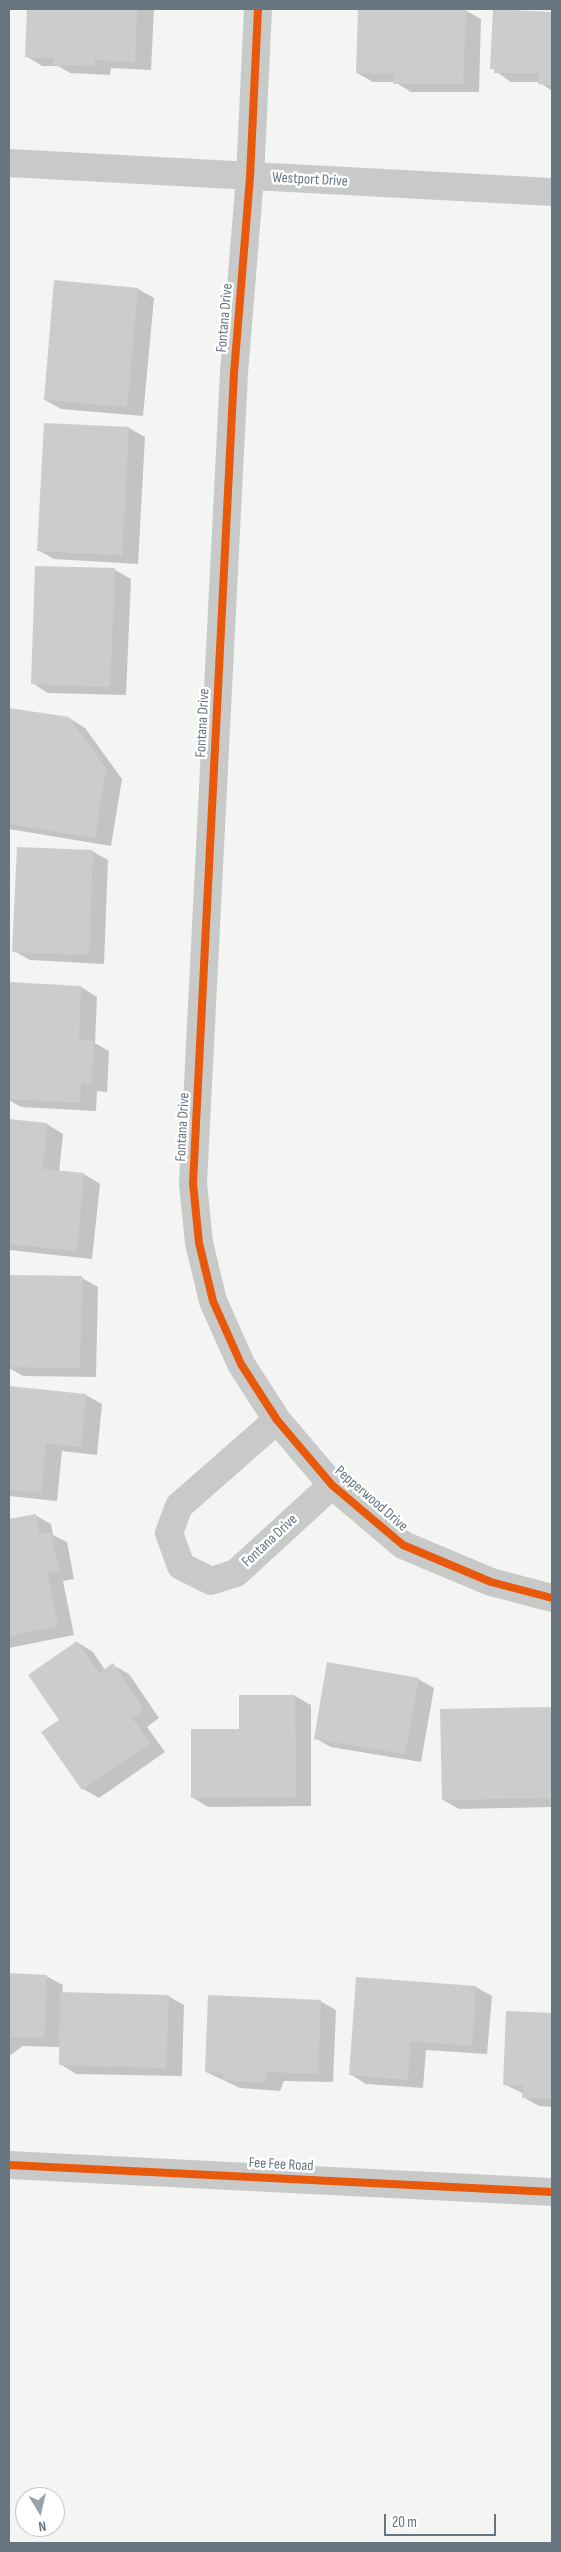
<!DOCTYPE html>
<html>
<head>
<meta charset="utf-8">
<style>
	body { margin:0 }
	#map { position:relative; width:561px; height:2552px; overflow:hidden; background:#f4f4f2; font-family:"Sofia Sans Condensed",sans-serif }
	canvas { display:block }
	.frame { position:absolute; inset:0; border:10px solid #667580; pointer-events:none }
	.north { position:absolute; left:15px; top:2487px; width:50px; height:50px; box-sizing:border-box; background:#fff; border:1px solid #c2c8cc; border-radius:50%; rotate:171deg; font-size:14px; font-weight:700; line-height:20px; text-align:center; color:#667580 }
	.north::after { content:''; display:block; margin:auto; width:18px; height:22px; background:#98a1a8; clip-path:polygon(50% 0,100% 100%,50% 72%,0 100%) }
	.scale { position:absolute; left:384px; top:2514px; width:112px; height:22px; box-sizing:border-box; border:2px solid #667580; border-top:0; padding-left:6px; font-size:15px; line-height:18px; white-space:nowrap; color:#667580; -webkit-text-stroke:4px #fff; paint-order:stroke }
</style>
</head>
<body>
<div id="map">
<canvas width="561" height="2552"></canvas>
<div class="frame"></div>
<div class="north">N</div>
<div class="scale">20 m</div>
</div>
<script>
const ctx = document.querySelector('canvas').getContext('2d');
ctx.lineJoin = 'round';
function fill(path, color) { ctx.fillStyle = color; ctx.fill(path, 'evenodd'); }
const toPath = rows => new Path2D(rows.map(r => 'M' + r).join(''));
function stroke(path, color, width, dash) { ctx.strokeStyle = color; ctx.lineWidth = width; ctx.lineCap = dash ? 'butt' : 'round'; ctx.setLineDash(dash || []); ctx.stroke(path); }
function label(font, color, halo, rows, align = 'center') {
  ctx.font = font + ' "Sofia Sans Condensed",sans-serif'; ctx.lineWidth = 5; ctx.setLineDash([]); ctx.textBaseline = 'middle'; ctx.strokeStyle = halo; ctx.fillStyle = color; for (const [text, x, y, turn = 0] of rows) {
    ctx.save(); ctx.translate(x, y); ctx.rotate((+turn || 0) * Math.PI / 180); ctx.textAlign = isNaN(turn) ? turn : align; if (halo) ctx.strokeText(text, 0, 0); ctx.fillText(text, 0, 0); ctx.restore();
  }
}
fill(toPath([
	[28,9,154,9,151,70,111,68,110,75,70,73,58,66,42,66,26,56],
	[360,9,465,10,481,19,479,92,411,92,395,82,373,82,357,73],
	[494,10,552,13,552,91,539,82,511,82,491,68],
	[138,289,154,298,143,416,61,409,45,400],
	[129,428,145,437,138,564,54,559,38,550],
	[115,570,131,579,126,695,48,693,32,683],
	[9,709,69,718,85,728,122,779,111,846,9,829],
	[92,851,108,860,104,964,30,960,14,951],
	[10,984,81,987,97,997,95,1043,109,1051,107,1092,97,1091,96,1111,21,1107,9,1100],
	[9,1121,47,1124,63,1134,59,1172,84,1174,100,1184,92,1259,9,1250],
	[9,1276,82,1278,98,1287,96,1377,23,1376,9,1368],
	[9,1387,86,1395,102,1404,97,1455,62,1451,57,1501,9,1496],
	[35,1515,51,1524,53,1535,67,1542,74,1579,63,1581,74,1635,9,1648,9,1520],
	[77,1642,93,1652,105,1670,113,1665,129,1674,159,1718,147,1727,165,1752,99,1798,83,1789,61,1720],
	[418,1679,434,1688,421,1762,331,1747,315,1738],
	[295,1696,311,1705,311,1806,208,1807,192,1797],
	[551,1708,552,1807,459,1809,443,1800],
	[9,1975,46,1976,63,1985,62,1993,168,1996,184,2005,182,2076,76,2074,60,2064,60,2047,23,2046,9,2056],
	[358,1978,476,1987,492,1996,487,2054,426,2050,423,2088,366,2084,350,2074],
	[320,2001,336,2010,333,2082,284,2081,280,2091,240,2088,206,2072],
	[507,2012,552,2014,552,2107,539,2106,523,2097,524,2094,504,2084]
]), '#0003');
fill(toPath([
	[27,9,137,9,135,62,95,60,94,66,53,65,53,58,25,57],
	[358,9,466,9,463,84,393,84,394,74,356,73],
	[493,9,552,12,552,85,538,84,539,73,494,73,494,69,490,69],
	[54,280,138,288,127,407,44,400],
	[44,423,129,427,122,555,37,551],
	[35,566,115,568,110,687,31,684],
	[9,708,69,717,106,769,95,838,9,824],
	[17,847,93,850,89,955,12,952],
	[9,982,81,986,79,1040,94,1041,91,1084,81,1083,80,1103,9,1099],
	[9,1119,47,1123,43,1169,84,1173,77,1251,9,1244],
	[9,1275,82,1276,80,1368,9,1367],
	[9,1386,86,1394,81,1447,46,1443,41,1493,9,1489],
	[36,1514,39,1534,51,1532,59,1570,47,1572,58,1626,9,1636,9,1519],
	[77,1641,99,1673,113,1663,144,1709,132,1718,150,1743,82,1790,41,1732,59,1720,28,1675],
	[327,1662,419,1678,405,1754,314,1739],
	[239,1695,295,1695,296,1797,191,1798,191,1729,239,1729],
	[551,1707,552,1798,442,1800,440,1709],
	[9,1973,47,1975,44,2038,9,2037],
	[356,1977,476,1986,472,2046,410,2041,408,2080,349,2075],
	[60,1992,169,1995,166,2068,59,2065],
	[208,1995,321,2000,318,2074,267,2072,264,2083,222,2080,225,2073,205,2072],
	[506,2011,552,2013,552,2099,522,2098,523,2086,503,2085]
]), '#cbcccc');
stroke(toPath([
	[258,9,250,177,234,373,193,1183,199,1243,213,1301,241,1364,277,1420,332,1485,403,1545,491,1582,552,1598],
	[9,163,552,192],
	[277,1420,179,1506,169,1533,181,1566,211,1581,236,1573,332,1485]
]), '#c8caca', 28);
stroke(toPath([
	[9,2165,552,2192]
]), '#c8caca', 28);
stroke(toPath([
	[258,9,250,177,234,373,193,1183,199,1243,213,1301,241,1364,277,1420,332,1485,403,1545,491,1582,552,1598],
	[9,2165,552,2192]
]), '#e8590c', 8);
label('15px', '#667580', '#fff', [
	["Westport Drive",310,180,3],
	["Fontana Drive",225,318,-85],
	["Fontana Drive",203,723,-87],
	["Fontana Drive",183,1127,-87],
	["Pepperwood Drive",371,1499,41],
	["Fontana Drive",270,1541,-43],
	["Fee Fee Road",281,2165,3]
]);
</script>
</body>
</html>
